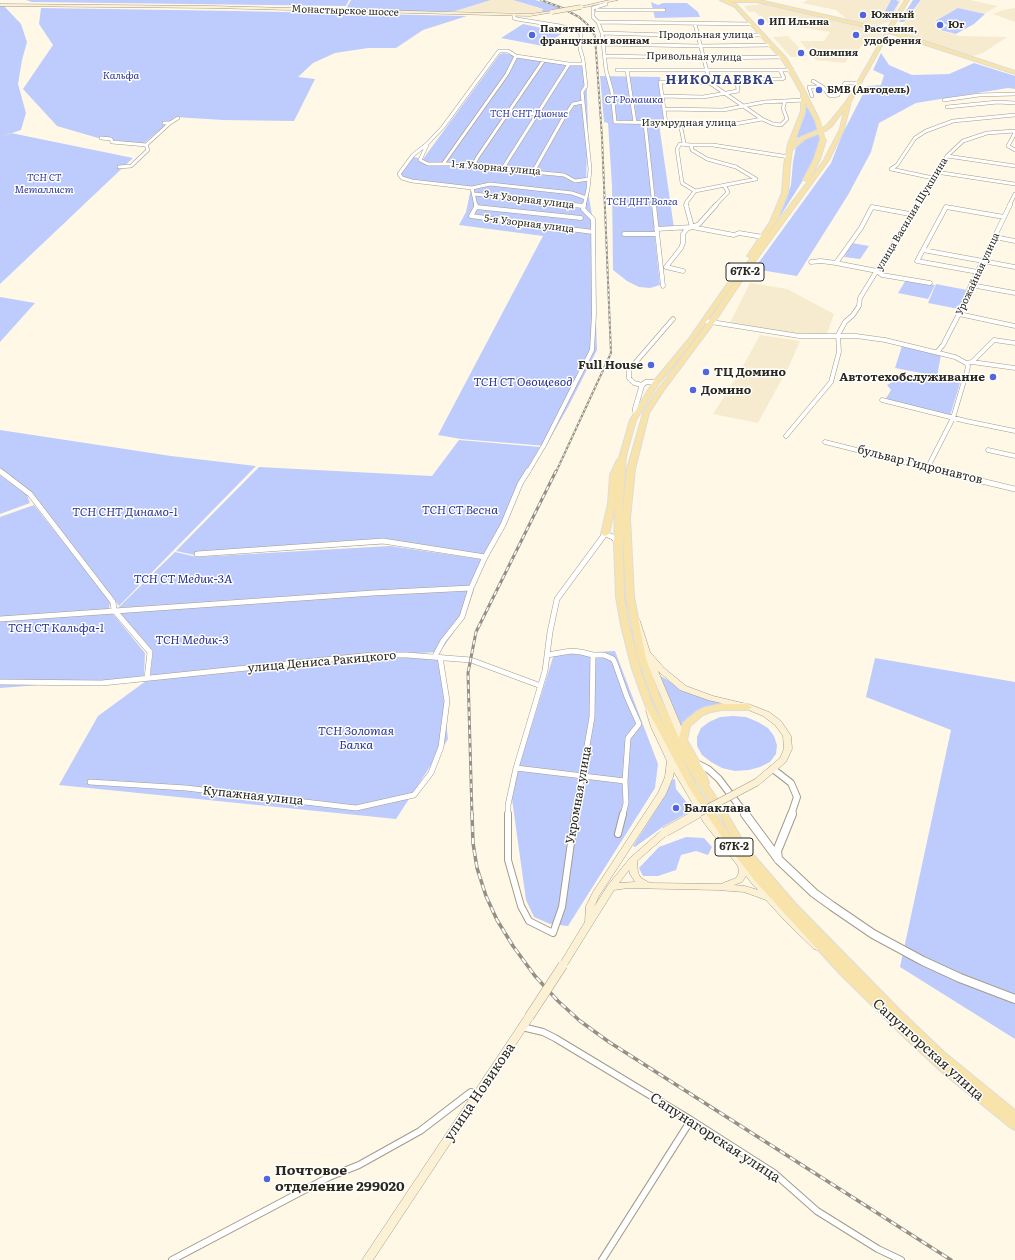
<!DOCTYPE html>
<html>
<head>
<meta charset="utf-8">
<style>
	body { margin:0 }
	canvas { display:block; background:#fff8e7 }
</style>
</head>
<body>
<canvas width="1015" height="1260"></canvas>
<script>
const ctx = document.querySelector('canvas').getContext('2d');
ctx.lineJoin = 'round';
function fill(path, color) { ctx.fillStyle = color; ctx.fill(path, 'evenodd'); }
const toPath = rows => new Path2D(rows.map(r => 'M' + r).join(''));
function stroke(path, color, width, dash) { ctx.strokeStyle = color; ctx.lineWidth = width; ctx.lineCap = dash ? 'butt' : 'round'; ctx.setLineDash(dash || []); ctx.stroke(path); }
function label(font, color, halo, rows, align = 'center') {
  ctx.font = font + ' Literata,serif'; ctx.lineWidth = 3; ctx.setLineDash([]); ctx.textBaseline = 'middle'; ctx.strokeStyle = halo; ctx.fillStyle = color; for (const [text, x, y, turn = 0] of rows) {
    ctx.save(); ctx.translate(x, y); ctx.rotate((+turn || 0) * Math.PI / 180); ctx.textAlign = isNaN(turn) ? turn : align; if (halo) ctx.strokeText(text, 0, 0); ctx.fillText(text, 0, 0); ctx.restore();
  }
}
fill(toPath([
	[491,0,513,0,544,10,542,10,543,12,532,13,455,11],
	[808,0,901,0,891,21,879,25,869,24,847,19,836,10,802,3],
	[922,0,970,0,998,6,984,14,958,8,934,21,946,25,938,30,960,36,1007,37,983,53,973,56,937,45,898,31],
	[762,4,878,31,882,32,882,35,873,46,862,45,857,52,852,52,845,63,816,60,800,41,824,41,830,32,798,27,770,25,762,16,759,16,755,12,749,12,744,6],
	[1015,8,1015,22,993,14,1003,10],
	[788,36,807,56,791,57,773,37],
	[750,283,787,289,834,314,827,334,788,333,730,323],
	[760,335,800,341,790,364,758,423,713,414,738,375]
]), '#f6ebcf');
fill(toPath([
	[26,0,349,0,346,6,32,2],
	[351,0,491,0,455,11,437,12,346,9],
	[513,0,535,0,566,8,543,12,542,11,543,9],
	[891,0,896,0,899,2,888,20,881,19],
	[913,0,921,0,904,22,899,22],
	[651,2,658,5,663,3,687,3,698,12,700,17,655,18],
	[0,5,4,6,21,24,27,42,22,60,18,84,26,113,21,130,0,137],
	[41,8,236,11,467,16,423,30,396,48,368,48,335,53,313,63,298,77,315,79,294,121,223,120,175,117,143,144,98,138,57,126,23,89,53,45,39,24],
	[958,8,985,14,974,24,956,34,940,30,948,25,935,21],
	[523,24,542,28,564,32,543,46,501,38],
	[504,53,519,57,586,65,588,127,586,180,592,215,597,350,568,407,546,446,461,439,438,435,543,236,459,225,466,212,471,188,407,180,401,179,397,174,410,156,422,159,426,162,423,159,500,54],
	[881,53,889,65,912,75,949,74,974,63,1015,76,1015,89,1008,88,916,103,879,123,871,152,848,195,797,276,754,269,831,163,842,135,867,86,881,85,884,75,873,70],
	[600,76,660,77,667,123,659,124,674,228,654,229,660,285,650,288,639,287,627,281,613,270,612,186,608,123,604,122],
	[807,104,808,104,818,129,798,138,796,137,805,115],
	[11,133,133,158,0,284,0,137],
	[819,134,821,138,818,152,814,163,779,218,791,185,793,162,796,147,803,140],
	[852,243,869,246,860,259,844,257],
	[906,280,935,285,928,299,898,293],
	[936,284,967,290,959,309,928,303],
	[0,297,35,303,0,342],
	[902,346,941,355,937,376,895,368],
	[906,374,960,383,950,416,885,400,891,390,887,385],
	[0,430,171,456,256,466,119,606,33,495,0,470],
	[459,440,540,447,517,486,500,528,483,558,386,544,199,556,176,551,259,467,432,476],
	[0,475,27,495,30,503,0,514],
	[34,505,110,601,109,609,145,653,144,675,138,682,102,685,39,685,0,688,0,517],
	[390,546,486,560,474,588,118,608,175,552,197,557],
	[474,590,465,616,440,652,372,655,181,675,439,654,448,739,396,819,59,785,98,716,150,678,153,651,119,612,375,594],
	[615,651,658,764,655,788,568,926,550,924,534,917,526,900,511,792,554,654],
	[875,658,1015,682,1015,1039,900,967,951,730,866,697],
	[659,675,689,693,723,703,703,708,687,718,682,727],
	[733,716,746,717,758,722,768,728,774,736,777,745,776,754,770,762,760,767,749,770,735,771,722,768,711,762,702,755,697,746,697,737,701,728,709,722,720,717],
	[675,779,676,789,693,810,664,826,635,847,633,846,665,796,672,780],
	[686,837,704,838,712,847,708,855,696,851,681,855,676,870,658,876,643,876,639,868,659,847]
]), '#beccfd');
const minorFar3 = toPath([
	[606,2,606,4,593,8,593,17,598,22,602,33,606,70,612,92,615,122,735,124,762,119],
	[597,10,664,10],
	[514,15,514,18,517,19,560,26,578,31,581,34,580,49,583,59,586,86,582,92,590,169,588,189,584,206],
	[598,22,752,24],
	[695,24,710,83,762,119,773,124,781,125,787,119,783,108,785,101],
	[602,33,699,36,762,35],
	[603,44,700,46,772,45],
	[605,56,704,58,783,57],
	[583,64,569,64,516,56,508,51,499,51,443,127,427,144,413,155,399,174,402,178,412,181,472,188,490,184,572,193,586,198],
	[617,70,792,70],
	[627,70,635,122],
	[813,81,823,87,829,95,832,96,838,95,845,83,859,83],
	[662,96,703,97,738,91,737,79,782,79,784,78,780,70],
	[812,96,809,87,822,87],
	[944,100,979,95,1015,94],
	[947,107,998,102,1015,103],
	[665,109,723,110,764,102,804,100],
	[509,111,564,117,533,172],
	[567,113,573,104,583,102],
	[164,123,170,123,178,118],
	[645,123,654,206],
	[666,123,660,82,710,83],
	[680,123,684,143],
	[1015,133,1008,146,1015,150],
	[101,138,111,139,112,142,146,145,148,150,131,166,119,167],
	[146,145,170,123],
	[427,145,420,160,428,164,451,164,564,175,575,181,589,179],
	[691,145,713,145,789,157],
	[947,156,1015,166],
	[443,164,507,74,516,56],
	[473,167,477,158,544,60],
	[503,168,569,64],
	[936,172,1015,184],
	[933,178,891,169,897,165,915,138,926,131,953,121,1015,115],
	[472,188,476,206],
	[695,191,756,179],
	[474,194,582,206],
	[687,206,686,203,695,191,682,183,677,149,680,144,691,145,692,150,707,159,736,167,756,179],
	[715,206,728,192,724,185],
	[916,206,947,156,963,141,987,133,1015,131],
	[1009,206,1015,194]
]);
const minorFar2 = toPath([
	[476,205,476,207,471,216,593,232],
	[573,205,584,206],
	[654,205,663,286],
	[686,205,692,227],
	[476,207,581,218],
	[656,229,692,227,734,235,739,233,763,237],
	[624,234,657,234],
	[995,237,1015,241],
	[923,250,983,261],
	[983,261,1015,267],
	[811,262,821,261,836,263,877,271,882,275,930,283],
	[836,263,861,228,872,207,910,214],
	[683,271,666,267,681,248,683,243,683,234,687,229,699,224,716,205],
	[978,272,917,261,946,207,1004,217],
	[971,285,1015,293],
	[959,314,1015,326],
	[705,321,799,336,856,336,885,340,955,357,966,363],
	[937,352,943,345,959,314,971,285,1010,205],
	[972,362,1015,368],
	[966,363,972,362,994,340,1015,343],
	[642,385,634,383,629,378,629,370,673,319],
	[882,400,966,421,1015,431],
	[786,436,831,382,839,352,838,335,845,322,853,315,859,306,860,298,917,205],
	[825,442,944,472],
	[988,450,1015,456],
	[928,467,953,418,967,371,968,366,966,363],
	[528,472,544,445,592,350,594,314,593,219,583,209,584,205]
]);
const minorFar1 = toPath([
	[0,471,30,494,113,602,114,610,150,652,147,678],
	[940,471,1015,489],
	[197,554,383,541,485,557],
	[0,619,373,593,471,588],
	[547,655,571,651,581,652,593,655,604,655,613,659,615,663,627,697,639,724,628,738,625,781,626,803,623,815],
	[435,656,443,641,462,617,471,588,485,557,503,525,520,484,528,471],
	[0,682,102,683,372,655,407,655,471,660,541,686],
	[516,768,625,781],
	[90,782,186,788,356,808,414,795,431,773,441,747,447,701,440,657],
	[508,815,508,805,516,768,545,671,550,632,557,599,605,534,613,537,618,543],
	[575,815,592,717,593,655]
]);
const minor = toPath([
	[508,814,508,860,521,906,529,921,553,933,562,907,575,814],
	[618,834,623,814],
	[522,1027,543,1032,555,1038,691,1120,774,1173,817,1211,878,1249,901,1260],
	[172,1260,329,1177,359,1165,420,1131,471,1092,478,1095],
	[602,1260,691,1120]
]);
const tertiaryFar2 = toPath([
	[636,415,635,409,642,385,646,382,656,382]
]);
const tertiaryFar1 = toPath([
	[696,763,708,769,719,779,746,815],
	[773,769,791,783,797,797,791,815]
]);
const tertiary = toPath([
	[745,814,779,860,814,893,832,906,873,934,923,961,960,978,1015,999],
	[778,859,777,851,792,814]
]);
const secondary = toPath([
	[610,0,618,0,581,8,579,7,610,0],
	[0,4,211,6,530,14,552,11,554,12,530,16,211,8,0,6,0,4],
	[635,619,639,619,640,621,650,652,664,668,686,686,713,696,751,705,769,712,781,721,791,736,792,749,786,762,760,784,754,784,753,782,754,780,780,758,784,749,783,736,775,725,763,716,746,709,708,700,680,690,658,671,687,740,686,742,683,743,680,742,643,653,634,621,635,619],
	[647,709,653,709,654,711,659,727,675,761,710,819,759,881,791,917,820,945,821,947,820,949,817,950,814,949,785,921,766,900,744,892,718,890,628,888,614,890,566,967,563,968,560,967,559,965,560,963,585,922,586,906,593,892,658,793,665,777,667,761,651,727,646,711,647,709],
	[674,772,704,823,738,866,739,873,736,878,723,883,722,884,650,883,641,878,638,873,637,861,668,834,669,832,668,830,665,829,662,830,630,858,608,885,594,907,599,896,666,794,673,777,674,772],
	[629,870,630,874,635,882,619,883,629,870],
	[746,876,753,885,758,890,745,886,734,885,742,882,746,876],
	[529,1013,532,1014,534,1017,532,1020,373,1260,362,1260,526,1014,529,1013]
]);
const primary = toPath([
	[720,0,759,0,887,29,905,0,909,0,891,30,1015,71,1015,74,889,33,851,101,844,129,829,160,751,267,714,323,664,390,649,413,635,469,630,518,634,597,646,659,660,697,679,738,683,723,697,711,706,707,722,704,748,704,752,707,748,710,722,710,711,712,703,715,690,726,687,740,705,772,709,783,708,785,728,815,746,846,796,904,899,1009,944,1052,1015,1110,1015,1130,1011,1128,944,1074,908,1041,840,974,755,881,723,839,688,786,645,705,632,669,621,625,616,597,614,543,615,506,609,534,605,536,601,534,608,504,610,475,617,460,619,458,630,420,653,382,688,340,734,274,738,274,739,275,692,342,659,383,636,420,626,456,622,516,624,597,629,625,640,669,653,705,666,730,652,697,638,659,626,597,622,518,627,469,643,413,659,388,709,321,751,257,747,256,770,222,782,193,784,165,788,144,801,111,801,93,783,61,735,7,720,0],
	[731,2,757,2,886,32,846,102,828,124,823,128,801,137,794,144,805,111,805,102,815,120,819,119,805,91,787,59,737,5,731,2],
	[844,110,840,129,824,160,809,180,820,159,826,140,823,138,820,140,814,159,803,180,808,181,757,249,776,222,788,193,790,165,792,150,805,139,827,130,832,126,844,110],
	[678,751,692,775,722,819,734,841,696,785,678,751]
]);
stroke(minorFar3, '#a49c89', 4);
stroke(minorFar2, '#a49c89', 5);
stroke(minorFar1, '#a49c89', 6);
stroke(minor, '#a49c89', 8);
stroke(tertiaryFar2, '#a49c89', 5.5);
stroke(tertiaryFar1, '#a49c89', 8);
stroke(tertiary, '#a49c89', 10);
stroke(secondary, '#a49c89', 1);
stroke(primary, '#dddddb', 2);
stroke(minorFar3, '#fff', 3);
stroke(minorFar2, '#fff', 4);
stroke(minorFar1, '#fff', 5);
stroke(minor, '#fff', 6);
stroke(tertiaryFar2, '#fff', 4.5);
stroke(tertiaryFar1, '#fff', 6);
stroke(tertiary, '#fff', 8);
fill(secondary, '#fcf1d5');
fill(primary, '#f8e3aa');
const railFar2 = toPath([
	[541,0,560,7,579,17,588,25,595,36,602,137,611,353,556,472]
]);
const railFar1 = toPath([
	[472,815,468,673,476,632,556,471]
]);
const rail = toPath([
	[472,814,473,843,477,868,486,896,497,920,513,946,535,976,558,1001,580,1021,609,1042,951,1260]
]);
stroke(railFar2, '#959083', 2);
stroke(railFar1, '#959083', 3);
stroke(rail, '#959083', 3.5);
stroke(railFar2, '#fff', 1, [2.5]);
stroke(railFar1, '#fff', 1.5, [4.5]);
stroke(rail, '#fff', 2, [6]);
const secondaryBridgeFar2 = toPath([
	[552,12,581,7]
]);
const secondaryBridgeFar1 = toPath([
	[695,815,757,782]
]);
const secondaryBridge = toPath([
	[665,832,697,814],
	[529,1017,563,965]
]);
const primaryBridge = toPath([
	[817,119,823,140]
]);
stroke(secondaryBridgeFar2, '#a49c89', 5, []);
stroke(secondaryBridgeFar1, '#a49c89', 8, []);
stroke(secondaryBridge, '#a49c89', 10, []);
stroke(primaryBridge, '#dddddb', 6, []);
stroke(secondaryBridgeFar2, '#fcf1d5', 4);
stroke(secondaryBridgeFar1, '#fcf1d5', 7);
stroke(secondaryBridge, '#fcf1d5', 9);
stroke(primaryBridge, '#f8e3aa', 5);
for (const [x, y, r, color] of [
	[863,15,4,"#5166db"],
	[761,22,4,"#5166db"],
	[940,25,4,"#5166db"],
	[532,35,4,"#5166db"],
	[856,35,4,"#5166db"],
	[801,53,4,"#5166db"],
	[819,90,4,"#5166db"],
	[651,365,4,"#5166db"],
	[706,372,4,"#5166db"],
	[993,377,4,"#5166db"],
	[693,390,4,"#5166db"],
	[676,808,4,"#5166db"],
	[267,1179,4,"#5166db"]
]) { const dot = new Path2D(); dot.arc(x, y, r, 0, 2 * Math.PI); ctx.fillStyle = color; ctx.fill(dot); stroke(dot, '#fff', 1.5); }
label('10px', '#2b2820', '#fff', [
	["Монастырское шоссе",345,11,2],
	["Продольная улица",706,35],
	["Привольная улица",694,57,1],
	["Изумрудная улица",689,123],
	["1-я Узорная улица",496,168,5],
	["3-я Узорная улица",529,200,7],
	["улица Василия Шукшина",912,214,-59],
	["5-я Узорная улица",529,224,7],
	["Урожайная улица",978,274,-65]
]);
label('bold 10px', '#2b2820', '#fff', [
	["Южный",871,15],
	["ИП Ильина",769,22],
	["Юг",948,25],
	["Памятник",540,29],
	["французким воинам",540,41],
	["Растения,",864,29],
	["удобрения",864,41],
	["Олимпия",809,53],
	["БМВ (Автодель)",827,90]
], 'left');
label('italic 10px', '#293496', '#fff', [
	["Кальфа",121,76],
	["СТ Ромашка",634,100],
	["ТСН СНТ Дионис",529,114],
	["ТСН СТ",44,178],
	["Металлист",44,190],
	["ТСН ДНТ Волга",642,202]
]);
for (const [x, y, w] of [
	[745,272,38],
	[734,847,38]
]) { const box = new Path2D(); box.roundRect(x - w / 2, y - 9, w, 18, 3); ctx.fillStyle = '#fff'; ctx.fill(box); stroke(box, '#2b2820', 1); }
label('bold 11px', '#2b2820', null, [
	["67К-2",745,272],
	["67К-2",734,847]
]);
label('bold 12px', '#2b2820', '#fff', [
	["Full House",643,365,"right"],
	["ТЦ Домино",714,372],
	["Автотехобслуживание",985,377,"right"],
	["Домино",701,390],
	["Балаклава",684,808]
], 'left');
label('italic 12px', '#293496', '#fff', [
	["ТСН СТ Овощевод",523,382],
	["ТСН СТ Весна",460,510],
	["ТСН СНТ Динамо-1",125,512],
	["ТСН СТ Медик-3А",183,579],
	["ТСН СТ Кальфа-1",56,628],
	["ТСН Медик-3",192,640],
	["ТСН Золотая",356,731],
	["Балка",356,745]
]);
label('12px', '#2b2820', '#fff', [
	["бульвар Гидронавтов",920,465,14],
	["улица Дениса Ракицкого",322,662,-5],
	["Укромная улица",579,795,-80],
	["Купажная улица",253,796,6]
]);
ctx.letterSpacing = '1px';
label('bold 13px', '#34417c', '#fff', [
	["НИКОЛАЕВКА",720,80]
]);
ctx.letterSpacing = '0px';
label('14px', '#2b2820', '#fff', [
	["Сапунгорская улица",928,1050,42],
	["улица Новикова",480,1092,-56],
	["Сапунагорская улица",715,1138,33]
]);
label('bold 14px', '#2b2820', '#fff', [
	["Почтовое",275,1171],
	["отделение 299020",275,1187]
], 'left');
</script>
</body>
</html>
